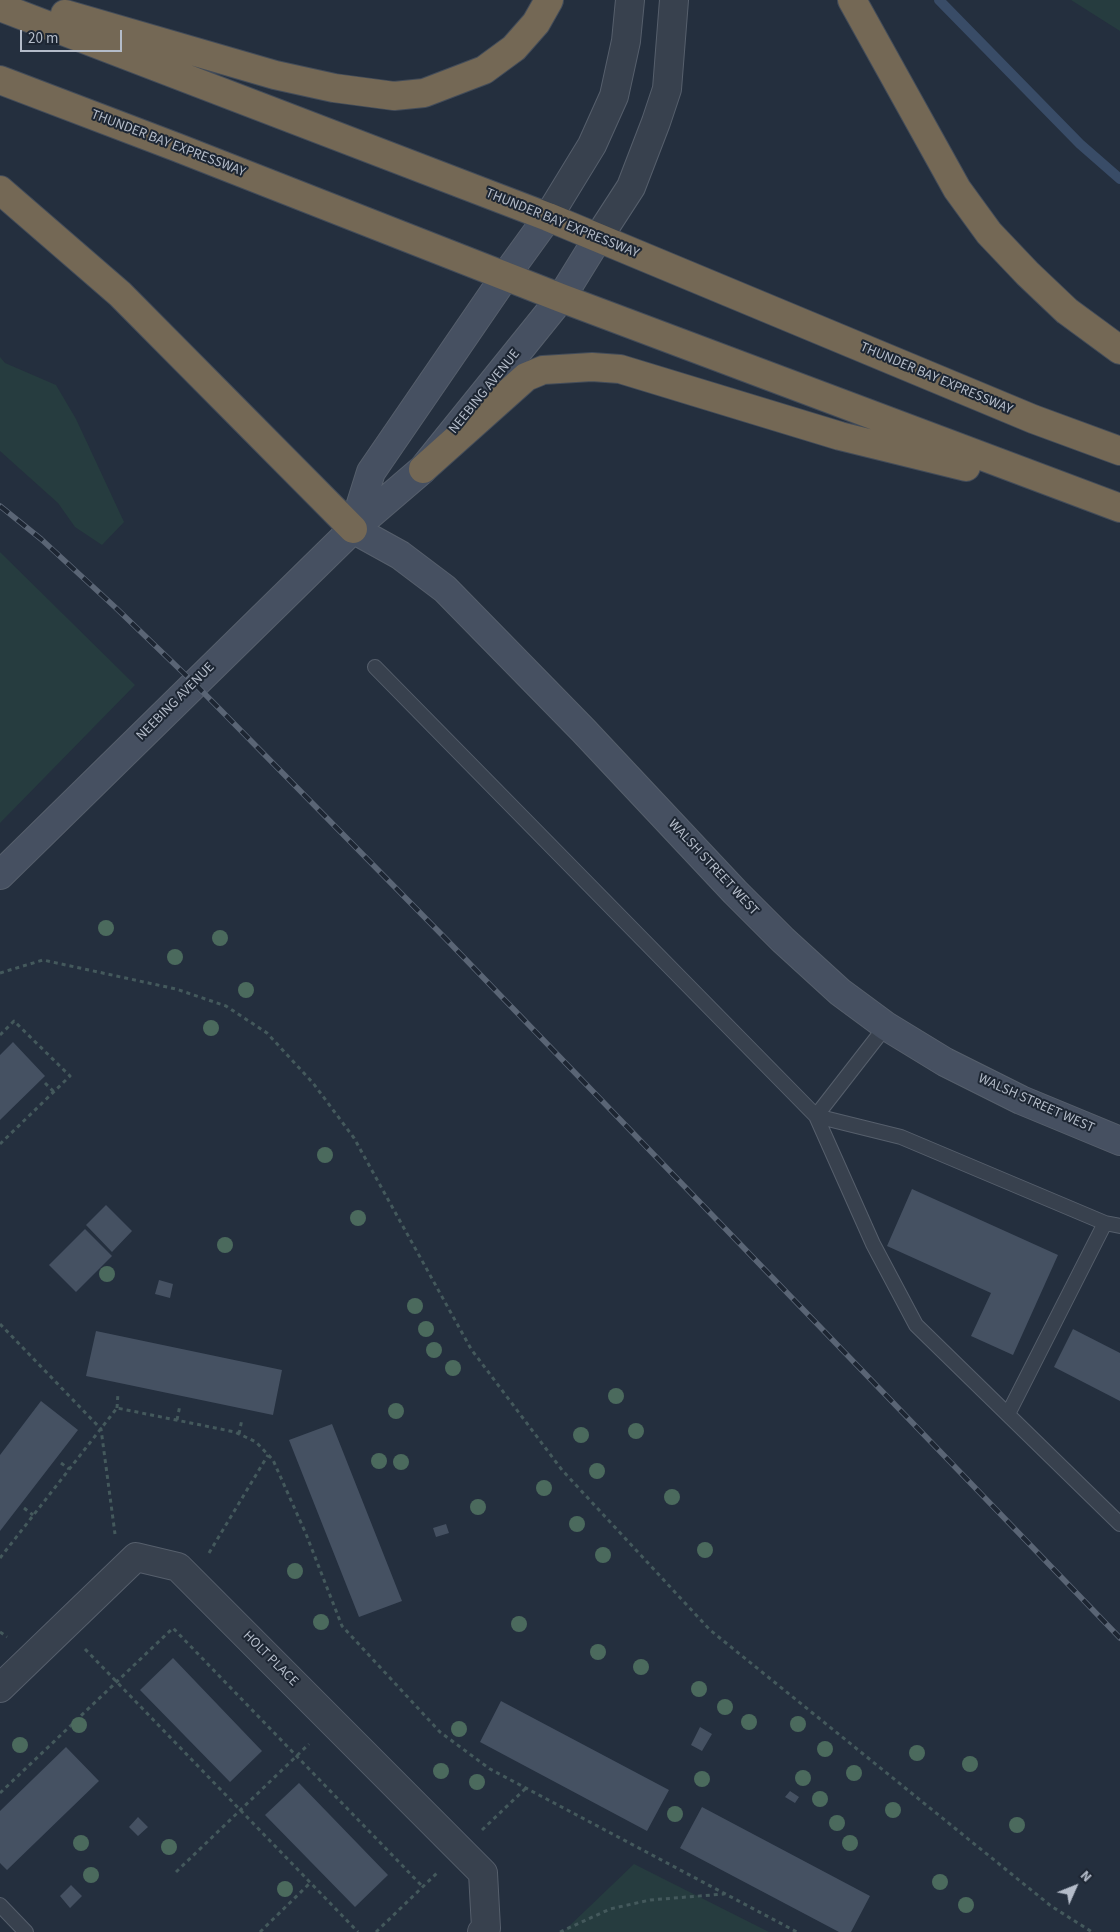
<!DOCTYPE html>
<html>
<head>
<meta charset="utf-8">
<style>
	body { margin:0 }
	#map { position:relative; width:1120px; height:1932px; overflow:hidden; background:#242f3e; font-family:"Source Sans 3",sans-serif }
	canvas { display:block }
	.north { position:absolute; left:1050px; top:1862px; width:50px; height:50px; -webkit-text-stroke:4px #1d2633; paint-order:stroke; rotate:46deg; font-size:14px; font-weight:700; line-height:20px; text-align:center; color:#b4bcc9 }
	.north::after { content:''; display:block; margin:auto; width:18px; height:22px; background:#b4bcc9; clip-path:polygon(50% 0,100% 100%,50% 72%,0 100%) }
	.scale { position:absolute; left:20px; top:30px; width:102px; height:22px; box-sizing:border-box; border:2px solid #b4bcc9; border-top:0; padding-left:6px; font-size:15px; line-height:18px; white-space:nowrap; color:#b4bcc9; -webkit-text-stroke:4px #1d2633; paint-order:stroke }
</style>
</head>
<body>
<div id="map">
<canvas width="1120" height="1932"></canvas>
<div class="north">N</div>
<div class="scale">20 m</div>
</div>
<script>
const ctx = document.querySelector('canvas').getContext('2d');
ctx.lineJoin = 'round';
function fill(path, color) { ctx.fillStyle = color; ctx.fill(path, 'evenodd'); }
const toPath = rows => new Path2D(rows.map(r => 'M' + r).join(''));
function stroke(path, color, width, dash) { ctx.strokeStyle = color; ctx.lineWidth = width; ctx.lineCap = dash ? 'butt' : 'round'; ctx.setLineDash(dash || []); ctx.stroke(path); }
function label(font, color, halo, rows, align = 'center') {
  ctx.font = font + ' "Source Sans 3",sans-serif'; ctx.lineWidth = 4; ctx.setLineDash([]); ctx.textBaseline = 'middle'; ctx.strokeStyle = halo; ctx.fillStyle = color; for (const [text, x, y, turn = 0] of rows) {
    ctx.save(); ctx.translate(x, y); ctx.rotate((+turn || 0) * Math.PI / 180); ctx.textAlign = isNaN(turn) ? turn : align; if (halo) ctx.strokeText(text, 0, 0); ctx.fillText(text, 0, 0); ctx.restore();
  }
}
fill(toPath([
	[1071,0,1120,0,1120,31],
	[0,357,5,363,56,385,76,419,124,522,102,545,75,527,58,503,0,451],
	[0,552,135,685,0,823],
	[634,1864,769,1932,563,1932]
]), '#263c3f');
stroke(toPath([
	[939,0,1080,144,1120,179]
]), '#394c67', 10);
fill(toPath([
	[13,1042,45,1076,0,1120,0,1055],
	[912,1189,1058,1255,1013,1355,971,1336,991,1293,887,1246],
	[106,1205,132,1231,112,1252,86,1225],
	[85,1229,112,1256,76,1292,49,1265],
	[159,1280,173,1284,170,1298,155,1294],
	[1073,1329,1120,1353,1120,1401,1054,1367],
	[96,1331,282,1370,273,1415,86,1376],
	[41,1401,78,1430,0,1531,0,1455],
	[332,1424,402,1601,359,1617,289,1440],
	[446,1524,449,1533,436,1537,433,1528],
	[173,1658,262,1751,230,1782,140,1690],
	[501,1701,669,1790,647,1831,480,1742],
	[700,1727,712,1734,702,1751,691,1745],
	[66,1747,99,1781,7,1870,0,1863,0,1811],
	[299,1783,388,1875,355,1907,265,1815],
	[790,1791,799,1797,795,1803,785,1797],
	[702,1807,870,1896,851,1932,839,1932,680,1848],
	[138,1817,148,1827,138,1836,129,1827],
	[71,1885,82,1896,70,1908,60,1896]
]), '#455162');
const lane = toPath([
	[375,667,816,1116,873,1244,916,1325,1120,1524],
	[886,1026,816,1116,901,1137,1105,1223,1120,1226],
	[1008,1414,1105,1223],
	[0,1905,26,1932]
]);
const street = toPath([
	[548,217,592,145,614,96,626,41,630,0],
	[598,238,631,187,656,122,667,89,674,0],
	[0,1688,136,1557,178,1567,483,1873,486,1928,482,1932]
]);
const secondary = toPath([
	[353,529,400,555,445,589,583,730,735,892,783,940,840,992,886,1026,945,1062,1021,1100,1120,1141],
	[353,529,371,472,506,275,548,217],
	[0,875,353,529,423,469,561,298,598,238]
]);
const highway = toPath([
	[852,0,957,189,989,233,1027,273,1067,311,1120,350],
	[0,7,548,217,1033,419,1120,451],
	[65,14,275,75,334,88,394,96,424,93,484,70,514,48,536,23,549,0],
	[0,80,176,147,561,298,1120,508],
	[0,190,120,294,353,529],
	[423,469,526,377,543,370,592,367,620,369,840,436,966,467]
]);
stroke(lane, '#565f6c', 16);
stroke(street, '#565f6c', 30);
stroke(secondary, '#565f6c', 30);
stroke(highway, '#434c59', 30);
stroke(toPath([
	[0,973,43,960,176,989,226,1006,267,1033,313,1083,354,1138,471,1349,562,1470,710,1630,1051,1906,1092,1932],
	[0,1035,14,1021,70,1076,0,1144],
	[45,1083,54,1092],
	[0,1324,101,1429,115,1534],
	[117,1408,118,1393],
	[177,1420,180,1405],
	[239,1434,242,1419],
	[61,1463,69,1469],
	[24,1508,33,1515],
	[209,1553,268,1455],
	[0,1558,117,1408,235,1432,256,1442,273,1460,306,1534,342,1626,440,1732,490,1769,797,1932],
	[0,1632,7,1637],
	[85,1649,358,1932],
	[0,1793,173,1628,423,1887],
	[482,1830,525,1789],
	[176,1872,309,1744],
	[260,1932,310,1883],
	[376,1932,438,1872],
	[560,1932,610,1909,650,1900,724,1894]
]), '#44595c', 3, [4, 4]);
stroke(lane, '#38414e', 14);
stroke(street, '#38414e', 28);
stroke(secondary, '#465061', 28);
stroke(highway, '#746855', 28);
const rail = toPath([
	[0,506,41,539,116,608,195,684,445,938,1120,1638]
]);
stroke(rail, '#5a6575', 5.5);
stroke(rail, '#1d2633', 4, [11]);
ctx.fillStyle = '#4b6a5d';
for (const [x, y] of [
	[106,928],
	[220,938],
	[175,957],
	[246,990],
	[211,1028],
	[325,1155],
	[358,1218],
	[225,1245],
	[107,1274],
	[415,1306],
	[426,1329],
	[434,1350],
	[453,1368],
	[616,1396],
	[396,1411],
	[636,1431],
	[581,1435],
	[379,1461],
	[401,1462],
	[597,1471],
	[544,1488],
	[672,1497],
	[478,1507],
	[577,1524],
	[705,1550],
	[603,1555],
	[295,1571],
	[321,1622],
	[519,1624],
	[598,1652],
	[641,1667],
	[699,1689],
	[725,1707],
	[749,1722],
	[798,1724],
	[79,1725],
	[459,1729],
	[20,1745],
	[825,1749],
	[917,1753],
	[970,1764],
	[441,1771],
	[854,1773],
	[803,1778],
	[702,1779],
	[477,1782],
	[820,1799],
	[893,1810],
	[675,1814],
	[837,1823],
	[1017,1825],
	[81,1843],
	[850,1843],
	[169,1847],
	[91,1875],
	[940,1882],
	[285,1889],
	[966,1905]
]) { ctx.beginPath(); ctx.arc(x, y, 8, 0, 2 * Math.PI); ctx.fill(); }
label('14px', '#b4bcc9', '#1d2633', [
	["THUNDER BAY EXPRESSWAY",168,144,21],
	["THUNDER BAY EXPRESSWAY",562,224,22],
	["THUNDER BAY EXPRESSWAY",936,379,23],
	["NEEBING AVENUE",485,392,-51],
	["NEEBING AVENUE",176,702,-45],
	["WALSH STREET WEST",713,868,47],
	["WALSH STREET WEST",1036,1104,24],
	["HOLT PLACE",270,1659,45]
]);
</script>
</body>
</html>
